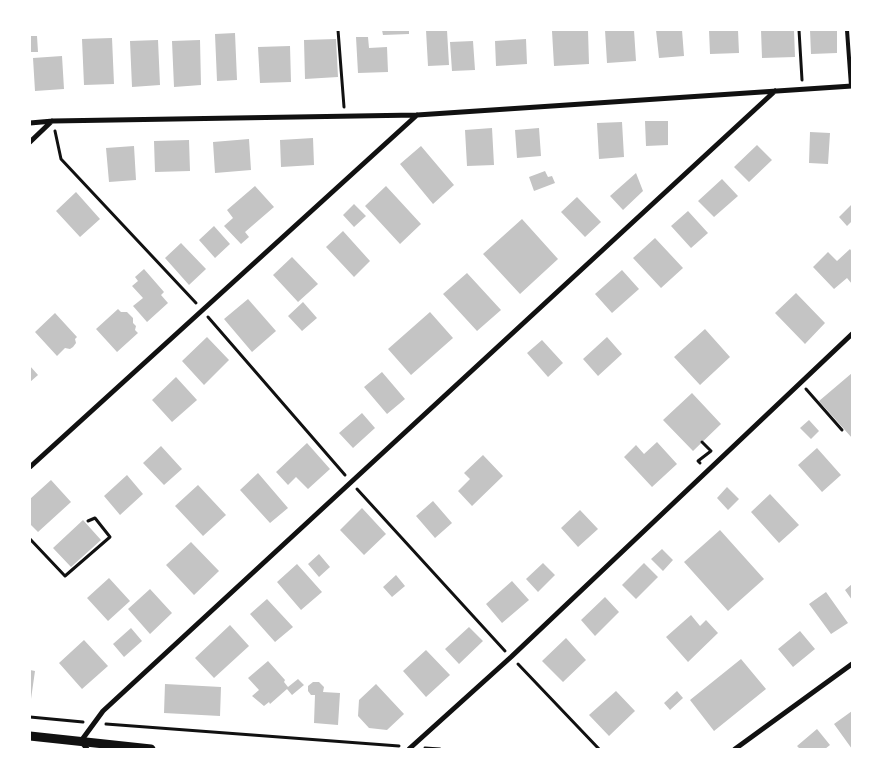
<!DOCTYPE html>
<html>
<head>
<meta charset="utf-8">
<style>
	body { margin:0 }
	#map { position:relative; width:882px; height:779px; overflow:hidden; background:#fff; font-family:"DM Sans",sans-serif }
	canvas { display:block }
	.frame { position:absolute; inset:0; border:31px solid #fff; pointer-events:none }
</style>
</head>
<body>
<div id="map">
<canvas width="882" height="779"></canvas>
<div class="frame"></div>
</div>
<script>
const ctx = document.querySelector('canvas').getContext('2d');
ctx.lineJoin = 'round';
function fill(path, color) { ctx.fillStyle = color; ctx.fill(path, 'evenodd'); }
const toPath = rows => new Path2D(rows.map(r => 'M' + r).join(''));
function stroke(path, color, width, dash) { ctx.strokeStyle = color; ctx.lineWidth = width; ctx.lineCap = dash ? 'butt' : 'round'; ctx.setLineDash(dash || []); ctx.stroke(path); }
fill(toPath([
	[382,30,409,30,409,34,383,35],
	[426,30,447,30,449,65,428,66],
	[588,30,589,64,554,66,552,31],
	[605,30,634,30,636,61,607,63],
	[656,30,682,30,684,56,659,58],
	[709,30,738,30,739,53,710,54],
	[761,30,794,30,795,57,762,58],
	[810,30,837,30,837,53,811,54],
	[235,33,237,80,217,81,215,34],
	[30,36,37,36,38,52,30,52],
	[356,37,368,37,369,48,387,47,388,72,358,73],
	[112,38,114,84,84,85,82,39],
	[336,39,338,77,305,79,304,40],
	[526,39,527,64,496,66,495,41],
	[158,40,160,85,132,87,130,41],
	[200,40,201,85,174,87,172,41],
	[473,41,475,70,452,71,450,42],
	[290,46,291,82,260,83,258,47],
	[62,56,64,89,35,91,33,58],
	[645,121,668,121,668,145,646,146],
	[622,122,624,157,599,159,597,123],
	[492,128,494,165,467,166,465,130],
	[539,128,541,156,517,158,515,130],
	[810,132,830,133,828,164,809,163],
	[313,138,314,165,281,167,280,140],
	[249,139,251,170,215,173,213,142],
	[189,140,190,171,155,172,154,141],
	[757,145,772,160,749,182,734,167],
	[134,146,136,180,109,182,106,148],
	[421,146,454,185,433,204,400,164],
	[545,171,548,177,552,176,555,183,534,191,529,177],
	[636,173,643,191,623,210,610,196],
	[722,179,738,196,714,217,698,201],
	[255,186,274,207,245,232,249,237,241,244,224,226,233,218,227,210],
	[386,186,421,224,400,244,365,206],
	[76,192,100,219,80,237,56,211],
	[577,197,601,222,585,237,561,212],
	[354,204,366,216,354,227,343,215],
	[852,204,852,221,847,226,839,217],
	[688,211,708,233,691,248,671,226],
	[522,219,558,259,520,294,483,254],
	[214,226,230,244,215,258,199,240],
	[343,231,370,261,354,277,326,247],
	[655,238,683,268,661,288,633,258],
	[181,243,206,269,189,285,165,258],
	[850,249,852,252,852,284,847,278,834,289,813,267,828,252,837,261],
	[292,257,318,284,298,302,273,275],
	[144,269,164,292,161,295,168,303,147,322,133,306,143,298,132,286,138,281,135,277],
	[622,270,639,289,612,313,595,294],
	[467,273,501,310,477,331,443,294],
	[796,293,825,323,805,344,775,313],
	[248,299,276,331,252,352,224,319],
	[303,302,317,318,302,331,288,316],
	[118,309,121,312,127,312,133,318,133,323,136,326,135,330,138,333,117,352,96,329],
	[430,312,453,338,411,375,388,349],
	[55,313,77,337,75,339,76,343,73,347,70,349,65,348,57,356,35,332],
	[705,329,730,357,700,385,674,357],
	[207,337,229,360,204,385,182,361],
	[607,337,622,354,598,376,583,359],
	[542,340,563,363,548,377,527,353],
	[30,366,38,375,30,382],
	[382,372,405,399,387,414,364,387],
	[852,373,852,438,819,401],
	[176,377,197,400,172,422,152,400],
	[692,393,721,424,693,451,663,420],
	[362,413,375,428,353,448,339,433],
	[809,420,819,431,811,439,800,428],
	[657,442,677,464,652,487,624,457,636,445,644,454],
	[307,443,330,469,308,489,296,477,288,485,276,472],
	[161,446,182,469,164,485,143,463],
	[817,448,841,475,822,492,798,465],
	[483,455,503,476,472,506,458,491,470,479,464,473],
	[258,473,288,508,270,523,240,490],
	[127,475,143,494,120,515,104,496],
	[51,480,71,502,38,532,30,524,30,499],
	[198,485,226,515,203,536,175,506],
	[727,487,739,499,728,510,717,498],
	[770,494,799,525,779,543,751,512],
	[433,501,452,523,435,538,416,516],
	[362,508,386,534,364,555,340,530],
	[580,510,598,529,578,547,561,528],
	[83,520,101,540,71,567,53,548],
	[720,530,764,579,728,611,684,562],
	[191,542,219,571,194,595,166,565],
	[662,549,673,560,663,571,651,559],
	[319,554,330,567,319,577,308,564],
	[543,563,555,575,538,592,526,579],
	[644,563,658,577,636,599,622,585],
	[297,564,322,592,301,610,277,582],
	[396,575,405,586,392,597,383,587],
	[109,578,130,601,108,621,87,598],
	[512,581,529,600,502,623,486,604],
	[852,584,852,600,845,590],
	[150,589,172,613,150,634,128,609],
	[826,592,848,623,831,634,809,604],
	[605,597,619,612,595,636,581,620],
	[267,599,293,627,275,642,250,614],
	[691,615,700,626,706,620,718,633,688,662,666,637],
	[230,625,249,646,214,678,195,658],
	[469,627,483,641,459,664,445,649],
	[131,628,142,641,124,657,113,644],
	[800,631,815,649,793,667,778,649],
	[566,638,586,660,563,682,542,661],
	[84,640,108,666,82,689,59,663],
	[426,650,450,675,426,697,403,671],
	[741,659,766,689,714,731,690,700],
	[268,661,285,680,284,682,288,687,298,679,304,685,292,695,287,689,270,704,269,702,264,706,252,696,259,690,248,678],
	[30,670,35,671,31,699,30,699],
	[313,682,319,682,324,687,323,692,340,693,338,725,314,723,315,695,311,695,308,691,308,686],
	[165,684,221,687,220,716,164,713],
	[376,684,404,714,387,730,369,728,358,716,359,700],
	[616,691,635,711,609,736,589,715],
	[677,691,683,698,670,710,664,703],
	[852,711,852,749,834,724],
	[817,729,830,745,825,749,800,749,797,746]
]), '#c4c4c4');
stroke(toPath([
	[338,30,344,107],
	[799,30,802,80],
	[55,131,61,159,196,303],
	[208,317,345,475],
	[806,389,842,430],
	[700,463,698,461,711,451,702,442],
	[357,489,505,651],
	[30,539,65,576,110,537,95,518,88,521],
	[518,664,599,749],
	[30,717,83,722],
	[106,724,399,746],
	[425,748,440,749]
]), '#111', 3);
stroke(toPath([
	[847,30,851,86]
]), '#111', 4);
stroke(toPath([
	[30,123,53,121,417,115,852,86],
	[30,142,52,121],
	[30,467,417,115],
	[87,749,81,741,103,711,775,91],
	[409,749,511,657,852,334],
	[735,749,852,664]
]), '#111', 5);
stroke(toPath([
	[30,736,151,749]
]), '#111', 9);
</script>
</body>
</html>
